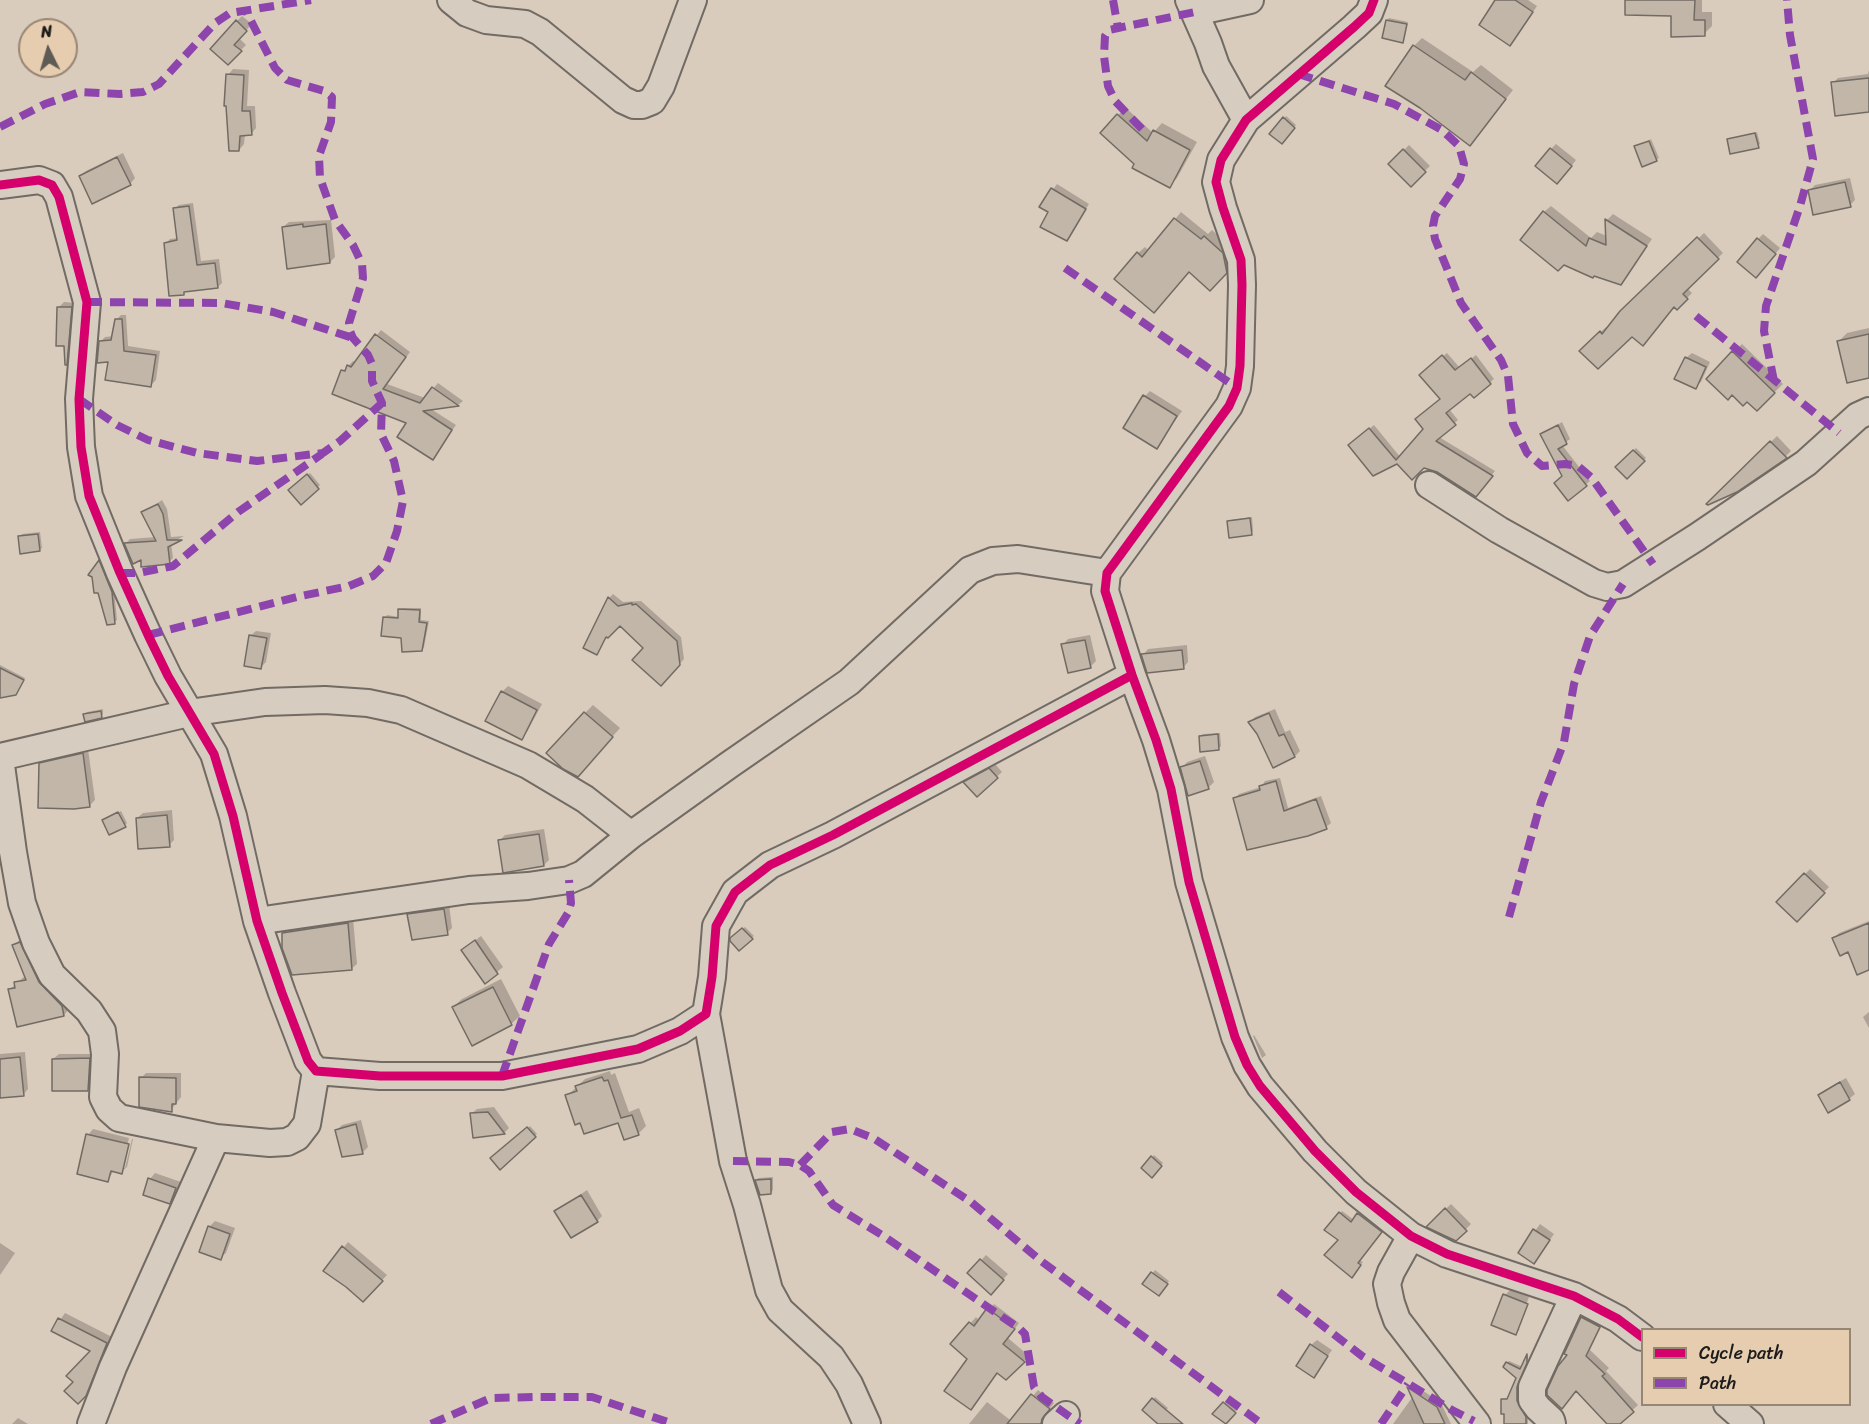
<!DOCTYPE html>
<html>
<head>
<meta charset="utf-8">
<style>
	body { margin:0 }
	#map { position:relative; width:1869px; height:1424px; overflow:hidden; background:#daccbc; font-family:Sriracha,sans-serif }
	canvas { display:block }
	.legend { position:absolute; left:1641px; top:1328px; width:210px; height:78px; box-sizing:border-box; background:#e7cdaf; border:2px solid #968674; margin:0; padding:8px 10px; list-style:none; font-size:18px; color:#1c1c1c }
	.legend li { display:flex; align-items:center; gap:12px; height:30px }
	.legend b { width:30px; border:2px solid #968674 }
	.north { position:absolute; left:18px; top:18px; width:60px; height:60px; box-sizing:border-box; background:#e7cdaf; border:2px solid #968674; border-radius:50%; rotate:355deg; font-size:16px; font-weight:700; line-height:24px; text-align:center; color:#1c1c1c }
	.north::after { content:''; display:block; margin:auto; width:21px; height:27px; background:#5e5a54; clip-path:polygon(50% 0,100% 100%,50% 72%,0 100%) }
</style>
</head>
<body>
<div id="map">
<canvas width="1869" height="1424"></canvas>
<ul class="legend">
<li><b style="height:8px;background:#d6006c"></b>Cycle path</li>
<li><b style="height:8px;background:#8e44ad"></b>Path</li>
</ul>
<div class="north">N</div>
</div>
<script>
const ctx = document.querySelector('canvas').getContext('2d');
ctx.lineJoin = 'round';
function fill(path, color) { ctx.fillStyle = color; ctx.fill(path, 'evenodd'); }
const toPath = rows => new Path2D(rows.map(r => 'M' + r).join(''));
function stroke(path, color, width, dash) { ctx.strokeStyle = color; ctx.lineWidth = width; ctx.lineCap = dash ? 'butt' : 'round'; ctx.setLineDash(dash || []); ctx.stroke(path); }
fill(toPath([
	[1497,0,1528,0,1537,6,1515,39],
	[1627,0,1702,0,1702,12,1712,12,1712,26,1704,34,1672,15],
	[242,16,252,24,239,38,246,45,228,63,237,21],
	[1389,18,1408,22,1403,41,1387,20],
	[1422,38,1473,72,1481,65,1513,90,1470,144,1414,46],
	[233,69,249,70,247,106,255,106,256,128,251,134,245,134,244,144,239,150,228,75],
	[1869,70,1869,111,1833,83,1838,78,1868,74],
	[1126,108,1153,133,1162,123,1197,142,1177,178,1169,186,1136,164,1118,115],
	[1286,116,1296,125,1282,142,1271,134],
	[1757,132,1760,144,1758,146,1729,140,1731,138],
	[1651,139,1659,158,1656,160,1636,147],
	[1556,144,1576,160,1563,177,1551,149],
	[1409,145,1430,166,1411,184,1390,164],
	[123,153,135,178,130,184,81,176,86,171],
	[1850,178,1855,200,1850,205,1809,191,1815,185],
	[1057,184,1089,204,1067,239,1050,212,1041,206],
	[193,203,201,261,219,259,222,283,218,287,187,290,183,293,165,244,170,239,178,238,174,209,179,205],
	[1551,206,1591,238,1597,232,1607,236,1607,220,1613,214,1652,239,1621,283,1544,212],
	[1181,212,1208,234,1212,230,1229,246,1232,265,1210,289,1190,271,1154,311,1138,253,1145,247,1149,251],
	[331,220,335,257,330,262,283,227,289,222],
	[1704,233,1723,253,1687,288,1692,293,1677,308,1675,306,1631,335,1581,351,1606,327,1608,329,1621,312],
	[1763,234,1780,248,1761,271,1758,239],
	[64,302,76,303,71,358,66,363,59,307],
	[121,315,126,315,128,346,160,351,156,380,151,385,110,360,100,342,105,337,114,336,116,320],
	[1869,328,1869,376,1838,342,1847,333],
	[381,330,410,352,387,384,425,398,438,383,463,401,458,405,431,409,456,425,432,458,408,422,343,371,353,361,356,362],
	[1742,344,1783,384,1757,409,1747,400,1708,379],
	[1447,353,1460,368,1476,355,1494,379,1474,396,1470,392,1449,409,1458,420,1439,437,1495,471,1479,491,1438,471,1424,466,1397,463,1354,442,1374,425,1401,458,1425,429,1441,398,1425,371],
	[1692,353,1710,362,1701,382,1695,387,1686,358],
	[1150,391,1182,411,1156,447,1145,396],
	[1562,422,1570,439,1562,445,1590,481,1568,499,1564,476,1542,434],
	[1777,436,1791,451,1786,456,1736,491,1709,503],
	[1636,448,1646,458,1627,477,1617,467],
	[310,473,320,485,302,503,290,490],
	[162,500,167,509,171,537,184,536,171,543,173,558,169,562,142,558,133,562,126,543,130,539,156,537,143,513],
	[1252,517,1253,531,1251,533,1228,522,1231,520],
	[40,532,42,548,39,550,20,537,22,534],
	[101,559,114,589,117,620,114,622,94,576,91,574],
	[613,594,623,602,641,601,681,637,684,659,661,684,645,648,620,624,607,637,598,651,585,648,609,598],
	[402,608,421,608,421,620,429,621,424,647,422,650,403,637,385,618,387,615,399,617,400,610],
	[256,631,271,633,266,662,261,667,250,636],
	[1090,635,1096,661,1090,667,1063,645,1068,639],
	[1187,645,1188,662,1183,668,1143,655,1148,649],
	[0,665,25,678,18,691,0,697],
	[508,686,542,704,527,732,521,738,502,692],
	[593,705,620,728,586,767,585,713],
	[103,709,103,714,101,717,85,714,87,712],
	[1275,709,1285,732,1290,730,1300,751,1295,756,1274,766,1258,733,1250,722,1255,717],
	[1220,733,1221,746,1219,748,1200,736,1203,734],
	[88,749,95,800,90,805,41,764,47,758],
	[1205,756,1214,782,1209,787,1189,794,1182,768,1187,762],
	[995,764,1002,772,977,795,966,782,971,777],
	[1280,778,1288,808,1321,796,1331,823,1326,827,1235,799,1239,794,1261,787,1265,781],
	[172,810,174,840,169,845,137,818,143,813],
	[121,811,127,823,125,825,106,819],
	[544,829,549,860,544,865,499,841,505,835],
	[1810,869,1829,887,1797,920,1778,902],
	[449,904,452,928,447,933,409,915,414,909],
	[353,918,357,964,351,969,283,933,289,928],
	[1869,921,1869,968,1834,938,1839,933],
	[745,927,754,936,739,949,734,936],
	[481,936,503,967,485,982,463,950],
	[22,938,71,1007,64,1015,10,989,26,975,14,945],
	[501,979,520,1016,511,1024,453,1007,462,999],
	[1869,1012,1869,1028,1863,1017],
	[1254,1035,1266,1055,1262,1058,1253,1036],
	[25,1052,28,1089,23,1095,0,1097,0,1054],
	[59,1054,94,1054,93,1084,88,1089,53,1059],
	[610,1071,611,1075,615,1073,629,1112,639,1108,646,1126,638,1134,618,1121,567,1096,585,1079],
	[146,1073,181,1073,181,1097,171,1110,141,1078],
	[1846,1078,1855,1094,1849,1099,1819,1095,1825,1090],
	[494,1107,509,1128,504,1133,471,1114,477,1109],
	[361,1120,368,1147,363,1152,343,1155,336,1131,342,1125],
	[530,1126,537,1134,500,1167,492,1158],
	[93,1129,129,1138,122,1168,125,1168,132,1139,133,1139,127,1167,121,1172,114,1170,108,1180,88,1135],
	[1154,1155,1163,1163,1152,1175,1143,1167],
	[155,1173,181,1182,175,1197,169,1203,145,1194,150,1179],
	[773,1177,773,1190,771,1193,756,1180,758,1178],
	[587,1190,602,1216,597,1221,556,1211],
	[1451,1204,1471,1224,1456,1239,1428,1226],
	[1342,1211,1354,1220,1361,1212,1383,1229,1359,1260,1363,1262,1352,1276,1340,1240,1327,1229],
	[215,1221,235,1228,226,1253,220,1258,201,1251,210,1226],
	[1540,1224,1554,1234,1534,1262,1520,1252],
	[348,1242,387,1275,363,1300,326,1270],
	[0,1243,15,1253,0,1275],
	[986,1255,1008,1274,996,1287,969,1273],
	[1155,1270,1169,1281,1161,1292,1144,1284],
	[1510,1290,1529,1297,1517,1329,1520,1329,1515,1333,1505,1295],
	[994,1304,1019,1323,1008,1338,1029,1356,1006,1378,998,1372,976,1403,969,1359,952,1344,976,1317,980,1321],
	[1587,1312,1604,1321,1590,1350,1609,1368,1606,1371,1638,1405,1618,1424,1609,1424,1569,1355,1566,1353,1582,1317],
	[65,1313,112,1337,91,1389,78,1402,75,1382,92,1350,53,1330],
	[1317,1340,1332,1350,1313,1376,1311,1345],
	[1528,1354,1528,1359,1519,1384,1519,1398,1528,1414,1528,1424,1506,1424,1503,1400,1509,1397,1518,1377,1507,1363,1509,1361,1523,1367],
	[1419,1388,1441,1403,1451,1424,1393,1424],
	[1038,1390,1054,1403,1047,1412,1046,1418,1041,1424,1027,1424,1016,1415],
	[1155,1397,1168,1408,1157,1421,1144,1410],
	[1226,1401,1237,1410,1225,1423,1214,1414],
	[987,1402,1014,1423,1013,1424,969,1424],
	[18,1418,28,1424,12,1424]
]), '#0003');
const building = toPath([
	[1495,0,1515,0,1533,12,1510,46,1479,25,1495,0],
	[1625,0,1695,0,1694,20,1705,20,1705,36,1671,37,1671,16,1625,15,1625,0],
	[236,20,247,31,234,45,242,51,228,65,210,49,236,20],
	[1386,20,1407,24,1403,43,1382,38,1386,20],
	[1413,45,1465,80,1471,72,1506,99,1470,146,1420,108,1385,86,1413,45],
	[226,74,244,75,242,111,250,111,252,135,240,136,239,151,229,151,226,106,224,106,226,74],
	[1869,78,1869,112,1835,116,1831,82,1869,78],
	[1117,114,1147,141,1153,130,1190,150,1170,188,1132,168,1134,164,1100,133,1117,114],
	[1283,117,1295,128,1282,144,1269,134,1283,117],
	[1755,133,1759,148,1730,154,1727,139,1755,133],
	[1649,141,1657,161,1642,167,1634,146,1649,141],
	[1550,148,1572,166,1557,184,1535,166,1550,148],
	[1403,149,1426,172,1411,187,1388,164,1403,149],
	[117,157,131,185,92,204,79,176,117,157],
	[1845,182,1851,207,1813,215,1808,190,1845,182],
	[1051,188,1086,209,1067,241,1040,227,1048,212,1039,207,1051,188],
	[189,206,197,265,215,263,218,288,184,292,184,295,169,296,164,243,177,240,173,208,189,206],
	[1543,211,1586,246,1589,238,1606,245,1605,219,1647,246,1621,285,1594,276,1593,278,1564,265,1558,271,1520,240,1543,211],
	[1174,218,1201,239,1204,236,1223,253,1227,273,1210,291,1189,272,1154,313,1114,279,1137,252,1142,257,1174,218],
	[303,224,303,227,326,224,330,263,287,269,282,227,303,224],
	[1697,237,1719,259,1683,294,1688,299,1677,310,1674,307,1643,346,1632,337,1598,369,1579,351,1600,331,1602,334,1620,311,1697,237],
	[1757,238,1776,254,1756,278,1737,262,1757,238],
	[57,307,72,307,67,365,65,365,64,346,56,346,57,307],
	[115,319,122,319,124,351,156,355,151,387,105,380,108,362,97,363,99,341,111,340,115,319],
	[375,334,406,357,383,389,420,403,432,387,459,406,423,411,452,430,433,460,397,437,406,423,332,394,341,370,345,371,347,365,351,367,375,334],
	[1869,334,1869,378,1847,383,1837,341,1869,334],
	[1732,351,1775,393,1757,411,1747,402,1743,406,1732,395,1728,400,1706,379,1732,351],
	[1442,355,1455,370,1471,358,1491,384,1474,398,1470,394,1446,413,1456,425,1436,441,1493,476,1476,497,1437,472,1424,468,1412,480,1397,464,1373,476,1348,445,1369,428,1396,460,1423,429,1415,419,1440,399,1419,375,1442,355],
	[1685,357,1706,367,1696,389,1674,379,1685,357],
	[1143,395,1177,416,1157,449,1123,428,1143,395],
	[1558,425,1567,444,1558,449,1587,486,1568,501,1554,483,1562,476,1540,434,1558,425],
	[1770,441,1787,458,1737,492,1708,505,1706,504,1770,441],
	[1633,450,1645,461,1627,479,1615,467,1633,450],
	[307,474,319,489,301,505,288,490,307,474],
	[158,504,163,514,167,540,182,540,168,547,170,564,141,567,141,560,133,564,124,543,156,541,141,512,158,504],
	[1250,518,1252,535,1229,538,1227,521,1250,518],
	[38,534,40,551,20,554,18,536,38,534],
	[99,560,112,592,115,624,107,625,98,593,94,593,92,577,88,575,99,560],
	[608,597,618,606,632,603,632,605,636,604,677,641,680,665,661,686,632,660,643,648,620,626,608,638,606,637,597,655,583,648,608,597],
	[398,609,420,610,419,622,427,623,422,651,402,652,401,638,381,636,383,617,398,618,398,609],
	[249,635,267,638,261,669,244,666,249,635],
	[1085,640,1091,668,1068,673,1061,644,1085,640],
	[1182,650,1184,669,1147,673,1141,654,1182,650],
	[0,668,24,680,16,695,0,698,0,668],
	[501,691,537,710,522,740,485,721,501,691],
	[101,711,102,718,85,722,83,714,101,711],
	[584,712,613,737,578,777,563,769,546,753,584,712],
	[1269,713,1279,736,1284,734,1295,757,1273,768,1257,734,1248,722,1269,713],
	[1218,734,1219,750,1200,752,1199,736,1218,734],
	[83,753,90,807,74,809,38,808,39,763,83,753],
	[1200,761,1209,789,1188,796,1180,767,1200,761],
	[989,768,998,778,977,797,963,782,989,768],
	[1276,781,1284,811,1316,799,1327,829,1308,836,1247,850,1233,798,1260,790,1259,786,1276,781],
	[118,812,126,827,109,835,102,820,118,812],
	[167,815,170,847,138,849,136,818,167,815],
	[539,834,544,866,503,873,498,840,539,834],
	[1804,873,1825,893,1797,922,1776,902,1804,873],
	[444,909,448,935,412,940,407,914,444,909],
	[348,923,352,970,292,975,282,948,282,933,348,923],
	[1869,923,1869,970,1857,975,1848,952,1840,956,1832,938,1869,923],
	[742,928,753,939,739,951,730,941,730,938,742,928],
	[475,940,498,974,485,984,461,950,475,940],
	[20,942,39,982,62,1006,64,1016,17,1027,8,989,15,988,14,982,26,980,12,945,20,942],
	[493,987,512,1025,472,1046,452,1007,493,987],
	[20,1057,24,1096,0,1098,0,1059,20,1057],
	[90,1058,88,1091,52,1091,52,1059,90,1058],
	[139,1077,176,1078,176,1104,172,1104,172,1112,139,1107,139,1077],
	[602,1077,604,1081,608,1080,621,1118,632,1115,639,1135,624,1140,618,1123,584,1134,580,1123,575,1125,565,1095,577,1091,575,1086,602,1077],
	[1840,1082,1850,1100,1828,1113,1818,1095,1840,1082],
	[488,1112,505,1134,473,1138,470,1113,488,1112],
	[356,1124,363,1154,342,1157,335,1130,356,1124],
	[527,1127,536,1137,500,1170,490,1158,527,1127],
	[86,1134,129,1144,122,1174,111,1171,108,1182,77,1174,86,1134],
	[1151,1156,1162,1166,1152,1178,1141,1168,1151,1156],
	[148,1178,176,1188,170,1204,143,1195,148,1178],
	[771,1179,771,1194,760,1195,755,1180,771,1179],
	[581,1195,598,1222,571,1238,554,1211,581,1195],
	[1445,1208,1467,1231,1456,1241,1426,1227,1445,1208],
	[1339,1212,1351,1222,1357,1213,1382,1232,1358,1263,1361,1265,1352,1278,1324,1255,1338,1240,1324,1230,1339,1212],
	[208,1226,230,1234,221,1260,199,1252,208,1226],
	[1533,1229,1550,1240,1534,1264,1518,1253,1533,1229],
	[342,1246,383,1281,363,1302,346,1287,323,1271,342,1246],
	[980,1259,1004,1280,991,1295,967,1273,980,1259],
	[1151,1272,1168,1284,1159,1296,1142,1284,1151,1272],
	[1503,1294,1528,1304,1516,1335,1491,1325,1503,1294],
	[987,1308,1015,1329,1003,1344,1025,1362,1006,1380,997,1373,971,1410,944,1391,967,1359,950,1344,969,1322,974,1326,987,1308],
	[1581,1317,1600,1327,1586,1356,1605,1374,1602,1376,1634,1412,1620,1424,1607,1424,1576,1391,1562,1409,1547,1395,1547,1390,1558,1366,1567,1355,1564,1354,1581,1317],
	[58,1318,107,1343,86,1396,78,1404,64,1391,73,1382,66,1376,90,1351,51,1331,58,1318],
	[1310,1344,1328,1356,1314,1378,1296,1366,1310,1344],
	[1527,1354,1527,1363,1517,1387,1517,1401,1526,1417,1526,1424,1504,1424,1504,1414,1501,1414,1501,1399,1507,1399,1516,1378,1503,1367,1506,1362,1520,1369,1527,1354],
	[1407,1387,1437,1407,1445,1424,1424,1424,1407,1387],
	[1031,1394,1050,1409,1042,1419,1041,1424,1007,1424,1031,1394],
	[1152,1398,1183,1424,1158,1424,1142,1410,1152,1398],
	[1223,1402,1236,1413,1226,1424,1212,1414,1223,1402]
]);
fill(building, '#c1b6a7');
stroke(building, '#726b64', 1.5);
const minor = toPath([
	[451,0,467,13,486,20,525,24,540,32,623,100,634,105,642,105,652,101,661,86,693,0],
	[1189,0,1208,43,1216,66,1246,120],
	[1374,0,1369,13,1354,27,1246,120,1221,160,1216,182,1223,208,1241,260,1242,285,1240,366,1237,388,1229,406,1107,573,1105,591,1132,675,1156,740,1171,789,1189,882,1235,1037,1247,1065,1260,1086,1315,1151,1356,1192,1411,1236,1447,1254,1574,1296,1618,1319,1642,1337],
	[1195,12,1250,0],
	[0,185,39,180,52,185,59,197,87,302,79,399,81,447,89,496,120,573,148,635,168,676,214,754,233,816,257,921,282,993,308,1061,316,1071,380,1076,502,1076,638,1049,680,1031,706,1014,712,977,716,926,735,892,770,865,833,835,1132,675],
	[1429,485,1499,530,1594,583,1607,587,1623,584,1697,537,1806,463,1858,416,1869,411],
	[0,757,189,713,265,702,325,700,368,703,401,710,528,765,585,799,631,835],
	[0,758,13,852,22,903,36,943,52,975,89,1011,102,1031,105,1054,103,1097,109,1109,119,1118,216,1138,270,1143,287,1142,297,1137,307,1124,316,1071],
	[257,921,469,890,528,886,569,880,583,874,631,835,729,765,849,682,970,570,993,561,1018,559,1107,573],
	[706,1014,733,1161,747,1205,769,1290,780,1310,831,1357,849,1384,867,1424],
	[1411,1236,1391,1272,1387,1284,1391,1303,1397,1320,1477,1424],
	[1727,1404,1750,1424],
	[91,1424,113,1367,216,1138],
	[1056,1424,1066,1415],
	[1552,1424,1551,1420,1538,1408,1532,1400,1532,1387,1574,1296]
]);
stroke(minor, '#726b64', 30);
stroke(minor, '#d6ccc0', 26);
stroke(toPath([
	[1113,0,1118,28],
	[1298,74,1394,104,1442,130,1459,146,1464,164,1460,179,1435,216,1433,226,1435,239,1461,303,1501,360,1508,376,1513,424,1527,453,1542,466,1565,464,1578,466,1591,477,1653,564],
	[0,127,45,104,80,92,120,94,143,92,159,84,215,23,230,13,311,0],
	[1142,129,1115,101,1108,86,1104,56,1105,36,1109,30,1118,28,1195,12],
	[1065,268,1237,388],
	[87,302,221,303,273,312,353,338],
	[1696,316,1839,433],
	[1774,381,1764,331,1766,306,1800,206,1813,159,1790,35,1787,0],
	[79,399,117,425,148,440,197,453,257,461,323,453,340,441,382,403],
	[120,573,139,573,173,566,238,512,322,454],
	[148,635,301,596,349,586,373,576,386,563,397,531,403,501,394,461,381,434,382,403,372,381,372,364,368,355,353,338,350,331,349,323,363,278,362,264,353,245,335,220,320,178,319,156,331,122,332,97,324,91,287,80,275,68,246,11],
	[1509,917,1541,802,1564,742,1574,684,1590,636,1623,584],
	[502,1076,549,944,568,913,571,903,569,880],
	[733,1161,789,1162,800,1165,809,1171,833,1205,882,1235,1020,1329,1025,1334,1034,1387,1042,1397,1080,1424],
	[800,1165,832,1132,850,1129,873,1138,971,1202,1041,1261,1262,1424],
	[1279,1292,1362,1356,1452,1410,1474,1421],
	[431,1424,491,1398,537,1397,592,1397,674,1424],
	[1381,1424,1408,1384]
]), '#8e44ad', 8, [15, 8]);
stroke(toPath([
	[1374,0,1369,13,1354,27,1246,120,1221,160,1216,182,1223,208,1241,260,1242,285,1240,366,1237,388,1229,406,1107,573,1105,591,1132,675,1156,740,1171,789,1189,882,1235,1037,1247,1065,1260,1086,1315,1151,1356,1192,1411,1236,1447,1254,1574,1296,1618,1319,1642,1337],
	[0,185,39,180,52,185,59,197,87,302,79,399,81,447,89,496,120,573,148,635,168,676,214,754,233,816,257,921,282,993,308,1061,316,1071,380,1076,502,1076,638,1049,680,1031,706,1014,712,977,716,926,735,892,770,865,833,835,1132,675]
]), '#d6006c', 9);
</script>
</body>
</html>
